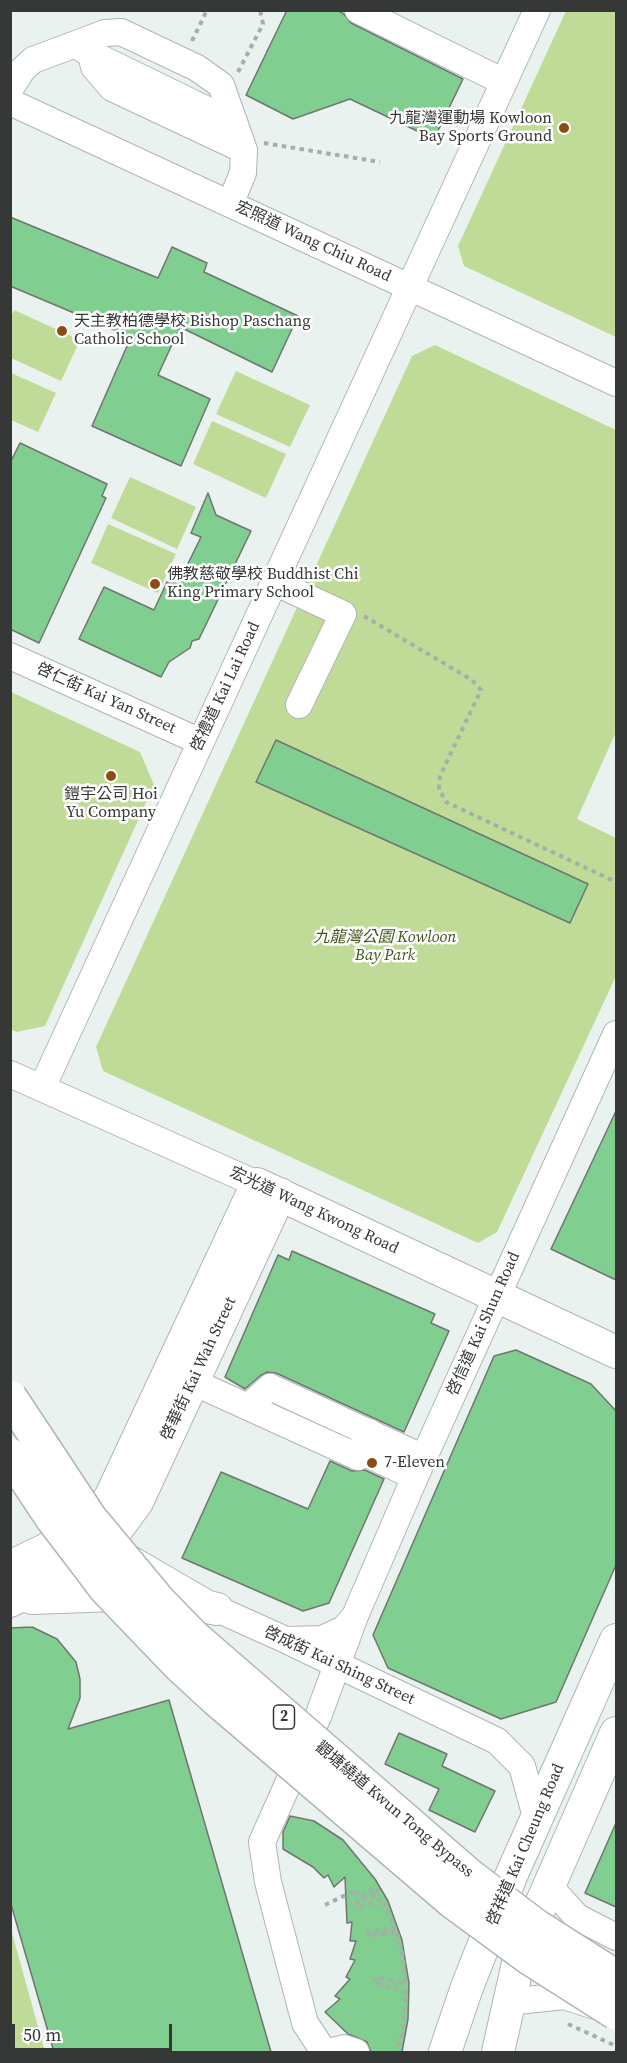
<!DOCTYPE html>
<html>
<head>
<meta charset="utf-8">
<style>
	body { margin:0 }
	#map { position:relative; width:627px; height:2063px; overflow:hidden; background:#eaf2ef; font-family:"Source Serif 4",serif }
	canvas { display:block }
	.frame { position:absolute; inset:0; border:12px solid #353837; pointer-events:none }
	.scale { position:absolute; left:12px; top:2024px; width:160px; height:27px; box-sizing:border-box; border:3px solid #353837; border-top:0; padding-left:8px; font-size:18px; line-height:21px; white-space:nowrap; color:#353837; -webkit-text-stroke:4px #fff; paint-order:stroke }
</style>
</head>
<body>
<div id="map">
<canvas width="627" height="2063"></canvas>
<div class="frame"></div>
<div class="scale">50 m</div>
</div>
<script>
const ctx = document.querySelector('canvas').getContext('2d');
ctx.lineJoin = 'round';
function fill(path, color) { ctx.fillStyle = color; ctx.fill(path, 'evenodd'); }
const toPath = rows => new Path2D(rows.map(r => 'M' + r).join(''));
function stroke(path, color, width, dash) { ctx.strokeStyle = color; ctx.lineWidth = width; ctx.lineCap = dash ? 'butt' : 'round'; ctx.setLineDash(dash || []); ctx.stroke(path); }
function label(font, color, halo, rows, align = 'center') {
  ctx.font = font + ' "Source Serif 4","Noto Sans TC",serif'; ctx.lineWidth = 5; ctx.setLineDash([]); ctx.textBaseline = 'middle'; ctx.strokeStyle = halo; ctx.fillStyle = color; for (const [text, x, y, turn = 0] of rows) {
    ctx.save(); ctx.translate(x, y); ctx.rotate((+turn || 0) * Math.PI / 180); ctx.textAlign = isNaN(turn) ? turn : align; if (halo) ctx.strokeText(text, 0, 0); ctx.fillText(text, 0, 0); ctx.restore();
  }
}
fill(toPath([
	[566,11,616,11,616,337,464,266,458,246],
	[14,310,80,340,61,381,11,358,11,317],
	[435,345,616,430,616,732,577,819,616,838,616,976,497,1232,478,1243,103,1071,96,1047,412,356],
	[236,371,310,405,290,447,216,414],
	[11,373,56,393,38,432,11,420],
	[212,421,286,454,266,498,193,464],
	[130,477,196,507,177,549,111,518],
	[108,524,176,554,158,593,91,563],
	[11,692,140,752,154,785,45,1026,17,1032,10,1029],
	[10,1929,11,1929,45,2052,11,2052]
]), '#c0db97');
const building = toPath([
	[287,10,337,10,344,14,351,23,463,79,434,139,350,99,293,119,246,95,287,10],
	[10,217,158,278,172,247,207,263,204,272,298,316,272,372,180,327,158,375,210,399,181,466,92,426,131,337,10,286,10,217],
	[20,443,107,484,102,496,106,498,39,643,10,629,10,463,20,443],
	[208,493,216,515,251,531,199,639,192,641,190,648,169,662,161,677,79,639,104,587,154,610,167,582,178,584,201,537,191,533,208,493],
	[276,740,588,884,570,923,256,782,276,740],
	[616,1111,616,1280,551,1249,616,1111],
	[292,1251,435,1314,431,1323,449,1331,404,1432,276,1373,267,1372,260,1376,245,1389,225,1377,278,1255,289,1260,292,1251],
	[516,1350,591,1384,616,1411,616,1565,556,1702,501,1719,388,1668,373,1635,494,1356,516,1350],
	[330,1461,352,1471,365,1470,384,1479,329,1603,303,1611,182,1558,221,1472,308,1509,330,1461],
	[32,1627,57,1639,76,1662,80,1679,80,1698,68,1729,169,1700,271,2052,54,2052,10,1901,10,1628,32,1627],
	[399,1733,447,1754,442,1766,495,1791,475,1832,429,1810,439,1789,385,1764,399,1733],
	[290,1816,314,1821,343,1840,375,1879,388,1901,402,1940,409,1983,408,2019,402,2052,371,2052,367,2042,348,2034,325,2012,340,1999,335,1996,350,1979,346,1977,355,1960,350,1959,356,1941,350,1941,352,1922,347,1923,345,1877,334,1887,328,1875,324,1878,313,1867,283,1849,283,1832,290,1816],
	[616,1823,616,1907,585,1893,616,1823]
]);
fill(building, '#80ce90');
stroke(building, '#707570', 1.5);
const minor = toPath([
	[358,10,504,82],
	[82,49,234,123],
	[91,53,94,67,112,88,244,150],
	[10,89,22,70,33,60,105,33,121,32,197,68,221,85,244,150,243,173,230,204],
	[10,102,616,383],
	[274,582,343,614,299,705],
	[10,656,201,742],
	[10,1074,257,1184],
	[42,1088,537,10],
	[174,1382,193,1382,358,1457,369,1432],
	[248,1407,270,1387,424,1458],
	[361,1451,415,1477],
	[131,1559,217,1609,286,1640,497,1741,522,1766,536,1817],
	[288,1640,322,1639,344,1629,355,1616],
	[549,1886,577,1917,616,1937],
	[508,2002,564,1996,592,2005],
	[324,2052,305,2023,268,1882,262,1842,319,1714,355,1616,415,1477,616,1034],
	[328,2052,344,2048,356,2052]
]);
const major = toPath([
	[10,1567,72,1537,94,1520,110,1498,257,1184,616,1352],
	[32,1598,143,1594,217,1609],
	[10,1601,65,1574,90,1558,109,1540,137,1502,280,1194],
	[445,2052,467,1987,511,1876,616,1640],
	[498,2052,521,1950,616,1733]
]);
stroke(minor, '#adb6b3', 28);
stroke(major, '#adb6b3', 34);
stroke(toPath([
	[192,41,207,10],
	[238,72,263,24,260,10],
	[264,143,380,162],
	[364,616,472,680,481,690,440,776,439,789,446,802,616,882],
	[325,1905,356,1890,358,1897,376,1888,379,1893,357,1902,359,1908,382,1899,395,1928,368,1932,369,1936,397,1932,403,1956,405,1984,376,1977,374,1983,406,1992,403,2030,397,2052],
	[568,2024,616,2046]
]), '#a7adaa', 4, [4.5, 4.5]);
stroke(minor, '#fff', 26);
stroke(major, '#fff', 32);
const highwayBridge = toPath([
	[10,1397,90,1518,159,1601,193,1636,470,1876,536,1926,616,1977],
	[10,1455,52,1518,106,1589,179,1665,217,1700,453,1902,528,1957,616,2013]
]);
stroke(highwayBridge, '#adb6b3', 36, []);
stroke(highwayBridge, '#fff', 33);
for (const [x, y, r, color] of [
	[564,128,6,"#8c4c15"],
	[62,331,6,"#8c4c15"],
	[155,584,6,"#8c4c15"],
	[111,776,6,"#8c4c15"],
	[372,1463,6,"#8c4c15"]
]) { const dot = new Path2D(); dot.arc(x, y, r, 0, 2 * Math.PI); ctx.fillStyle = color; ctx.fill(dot); stroke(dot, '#fff', 2); }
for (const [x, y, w] of [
	[284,1717,21]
]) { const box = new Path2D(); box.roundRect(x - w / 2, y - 12, w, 24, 4.5); ctx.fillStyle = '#fff'; ctx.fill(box); stroke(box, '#353837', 1.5); }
label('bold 15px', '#353837', null, [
	["2",284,1717]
]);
label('16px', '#353837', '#fff', [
	["九龍灣運動場 Kowloon",552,119,"right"],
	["Bay Sports Ground",552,137,"right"],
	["天主教柏德學校 Bishop Paschang",74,322],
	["Catholic School",74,340],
	["佛教慈敬學校 Buddhist Chi",167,575],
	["King Primary School",167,593],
	["鎧宇公司 Hoi",111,795,"center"],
	["Yu Company",111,813,"center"],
	["7-Eleven",384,1463]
], 'left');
label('16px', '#353837', '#fff', [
	["宏照道 Wang Chiu Road",313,242,25],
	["啓禮道 Kai Lai Road",226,687,-65],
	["啓仁街 Kai Yan Street",106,699,24],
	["宏光道 Wang Kwong Road",314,1211,25],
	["啓信道 Kai Shun Road",484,1324,-66],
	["啓華街 Kai Wah Street",199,1369,-65],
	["啓成街 Kai Shing Street",339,1666,25],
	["觀塘繞道 Kwun Tong Bypass",394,1810,40],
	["啓祥道 Kai Cheung Road",526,1845,-67]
]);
label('italic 16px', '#42561a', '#fff', [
	["九龍灣公園 Kowloon",385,938],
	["Bay Park",385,956]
]);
</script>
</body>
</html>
